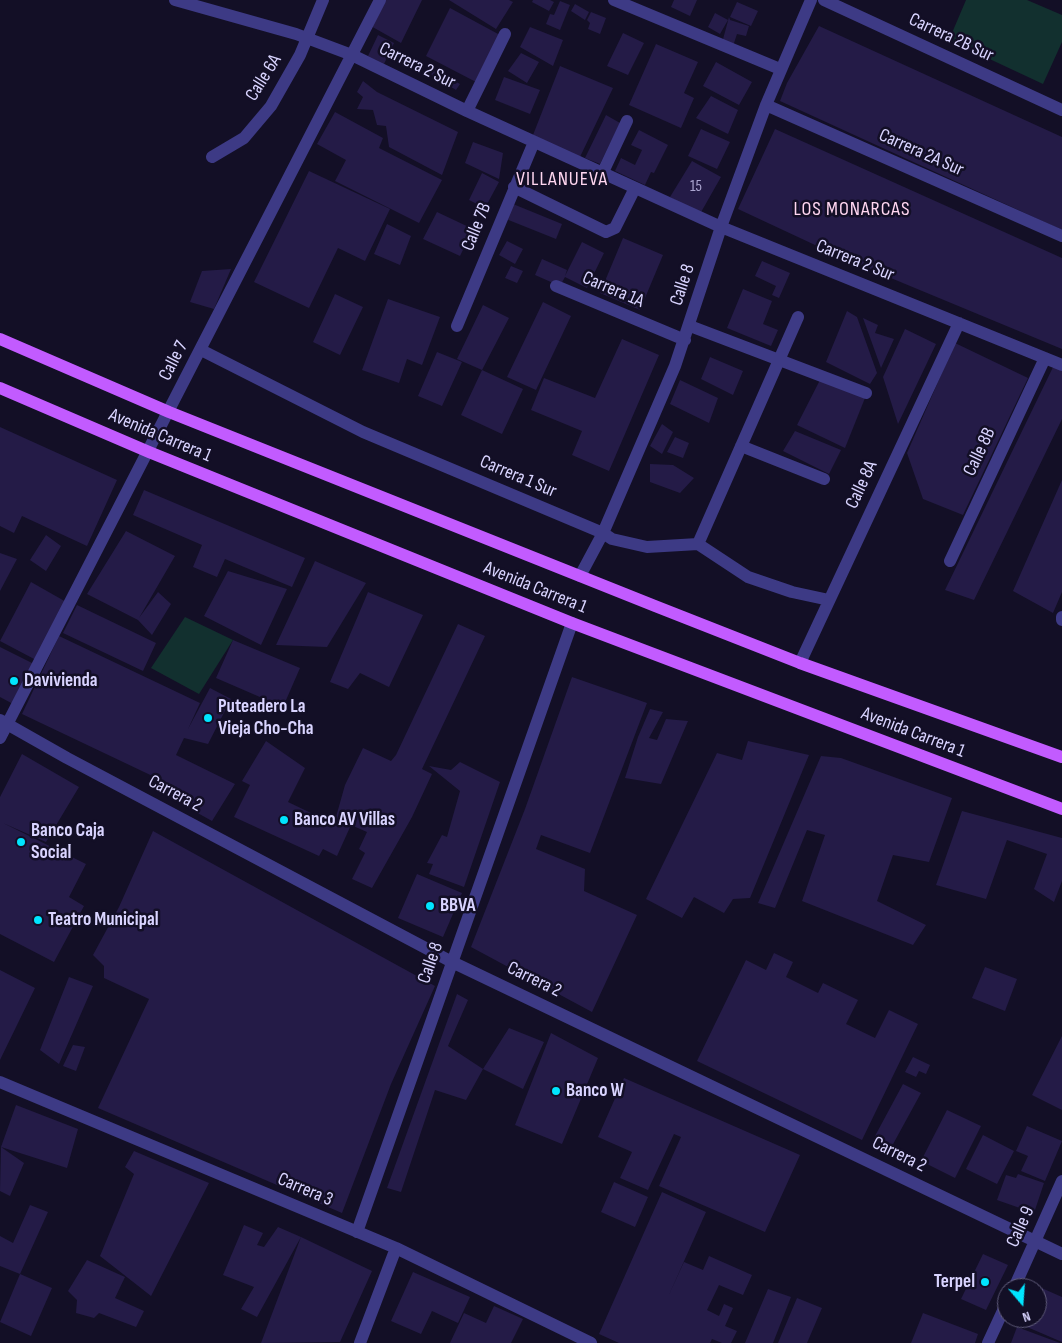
<!DOCTYPE html>
<html>
<head>
<meta charset="utf-8">
<style>
	body { margin:0 }
	#map { position:relative; width:1062px; height:1343px; overflow:hidden; background:#130f26; font-family:"Sofia Sans Condensed",sans-serif }
	canvas { display:block }
	.north { position:absolute; left:997px; top:1278px; width:50px; height:50px; box-sizing:border-box; background:#130f26; border:1px solid #625e7d; border-radius:50%; rotate:162deg; font-size:14px; font-weight:700; line-height:20px; text-align:center; color:#d9d4ff }
	.north::after { content:''; display:block; margin:auto; width:18px; height:22px; background:#00e5ff; clip-path:polygon(50% 0,100% 100%,50% 72%,0 100%) }
</style>
</head>
<body>
<div id="map">
<canvas width="1062" height="1343"></canvas>
<div class="north">N</div>
</div>
<script>
const ctx = document.querySelector('canvas').getContext('2d');
ctx.lineJoin = 'round';
function fill(path, color) { ctx.fillStyle = color; ctx.fill(path, 'evenodd'); }
const toPath = rows => new Path2D(rows.map(r => 'M' + r).join(''));
function stroke(path, color, width, dash) { ctx.strokeStyle = color; ctx.lineWidth = width; ctx.lineCap = dash ? 'butt' : 'round'; ctx.setLineDash(dash || []); ctx.stroke(path); }
function label(font, color, halo, rows, align = 'center') {
  ctx.font = font + ' "Sofia Sans Condensed",sans-serif'; ctx.lineWidth = 5; ctx.setLineDash([]); ctx.textBaseline = 'middle'; ctx.strokeStyle = halo; ctx.fillStyle = color; for (const [text, x, y, turn = 0] of rows) {
    ctx.save(); ctx.translate(x, y); ctx.rotate((+turn || 0) * Math.PI / 180); ctx.textAlign = isNaN(turn) ? turn : align; if (halo) ctx.strokeText(text, 0, 0); ctx.fillText(text, 0, 0); ctx.restore();
  }
}
fill(toPath([
	[966,0,1027,0,1062,15,1062,42,1043,84,949,40],
	[185,617,233,640,199,694,151,668]
]), '#12302f');
fill(toPath([
	[383,0,422,0,401,43,369,25],
	[449,0,509,0,513,2,496,29],
	[533,0,550,0,554,2,549,11,532,2],
	[674,0,697,0,690,16,671,7],
	[560,1,570,5,560,30,546,24,550,14,554,15],
	[737,2,758,11,751,26,730,17],
	[575,4,589,12,585,20,571,11],
	[450,8,500,35,476,82,426,56],
	[591,12,606,18,600,34,588,29,590,23,587,20],
	[715,13,728,20,720,34,708,27],
	[729,17,730,20,749,26,746,36,737,34,733,46,722,43],
	[819,26,1062,137,1062,230,780,101,787,83],
	[530,27,563,40,553,66,520,47],
	[623,33,644,43,628,75,607,66],
	[378,35,394,43,384,64,368,56],
	[656,44,698,62,684,93,694,98,681,128,629,105],
	[521,53,539,62,527,83,508,71],
	[716,62,752,82,739,105,703,86],
	[560,66,613,88,579,159,533,135],
	[434,68,449,77,446,83,431,75],
	[504,77,540,90,530,114,495,100],
	[451,79,460,84,456,90,448,85],
	[363,81,377,92,458,132,442,175,389,147,386,126,377,125,373,110,357,109,363,97,357,92],
	[711,96,738,110,728,134,696,118],
	[335,112,383,138,379,148,442,180,419,223,335,181,346,160,317,144],
	[606,115,620,123,600,164,585,158],
	[701,129,730,142,717,169,688,156],
	[775,129,1062,258,1062,349,845,259,738,209],
	[639,130,668,145,654,173,651,172,645,185,615,171,621,158,635,165,642,150,631,145],
	[473,142,503,153,499,179,465,163],
	[692,161,721,177,700,214,670,197],
	[309,171,390,209,365,261,338,248,309,308,254,282],
	[482,173,499,182,485,208,469,200],
	[513,204,562,224,556,239,506,219],
	[437,212,473,229,460,256,423,239],
	[387,224,411,236,400,265,374,254],
	[623,238,663,255,640,310,600,293],
	[507,241,523,249,515,264,499,255],
	[582,242,604,253,587,288,565,277,560,286,535,275,542,259,567,270,565,276],
	[762,261,790,273,779,298,772,295,776,286,755,276],
	[511,266,523,271,517,283,505,278],
	[231,269,214,309,190,302,202,271],
	[743,289,772,301,763,324,778,330,771,346,727,328],
	[335,294,363,307,340,355,313,342],
	[388,299,440,317,422,365,407,359,399,383,362,370],
	[543,302,571,316,536,390,507,377],
	[483,305,509,318,482,370,457,359],
	[847,311,857,317,877,373,870,384,826,362],
	[863,318,878,325,875,333,894,339,881,368],
	[905,329,936,344,898,424,883,377],
	[622,339,659,355,609,471,572,455,582,431,531,410,544,378,595,398],
	[955,343,1028,378,963,515,923,499,907,453],
	[437,352,462,362,442,406,418,396],
	[710,357,743,371,733,395,701,379],
	[1055,363,1062,366,1062,419,974,600,945,590],
	[482,370,523,389,502,434,461,415],
	[680,380,718,398,709,423,670,404],
	[820,380,865,398,845,448,797,425],
	[662,424,673,432,662,454,650,446],
	[0,427,117,480,87,546,22,516,14,533,0,526],
	[795,431,841,450,829,474,783,451],
	[675,437,689,443,683,458,667,452],
	[650,464,673,465,694,478,680,493,650,482],
	[1062,480,1062,592,1053,613,1013,591],
	[144,490,305,558,292,587,225,559,217,577,193,567,202,545,133,515],
	[126,531,175,556,139,618,158,592,171,604,152,635,138,620,87,594],
	[46,535,61,546,46,571,30,560],
	[0,553,17,559,0,591],
	[315,561,366,583,327,647,276,645],
	[228,571,287,589,261,645,204,616],
	[31,582,68,603,36,660,0,641],
	[368,592,423,615,389,687,360,673,348,689,330,682],
	[77,605,156,643,143,671,63,633],
	[458,624,485,636,422,769,432,774,412,817,372,888,352,879,365,853,359,849,367,832,351,825,337,856,323,849,319,856,234,817,250,785,242,781,266,741,305,768,288,802,334,824,345,785,363,748,391,761,396,755],
	[59,636,200,703,188,729,210,688,231,699,208,744,184,738,176,755,235,784,212,821,158,791,163,781,22,714],
	[233,640,300,668,283,707,216,678],
	[0,647,36,665,15,705,0,697],
	[572,677,647,703,590,853,541,835,536,849,585,869,584,891,637,915,592,1012,471,947,525,809],
	[650,709,663,712,649,738,657,740,666,719,688,721,661,784,625,778,638,737],
	[748,741,809,755,750,898,733,899,724,913,694,897,682,918,646,899,717,753,742,760],
	[22,754,79,787,46,842,3,823,86,864,69,897,84,906,54,962,0,934,0,797],
	[821,756,841,758,952,798,929,862,893,855,877,901,926,925,913,945,802,901,825,835,807,830,775,908,758,903],
	[460,762,500,782,464,887,429,874,433,864,427,863,442,835,447,837,460,791,429,766,451,770],
	[962,811,1062,838,1062,881,1054,902,1034,889,1047,854,1007,840,986,899,936,885],
	[153,831,435,986,391,1084,342,1213,98,1108,149,999,104,978,104,966,93,955,119,907],
	[417,874,462,893,443,937,398,918],
	[774,953,793,962,786,977,818,993,823,983,858,1000,846,1024,875,1038,889,1010,918,1024,862,1140,697,1061,746,960,766,970],
	[985,967,1017,979,1005,1011,972,998],
	[0,970,35,988,0,1060],
	[69,977,93,986,59,1064,40,1050],
	[457,994,468,1000,448,1046,483,1069,466,1100,435,1090,401,1192,387,1188],
	[509,1028,544,1042,523,1089,483,1069],
	[551,1033,598,1058,562,1144,515,1125],
	[1062,1036,1062,1110,1032,1095],
	[73,1045,85,1047,76,1071,63,1066],
	[913,1057,930,1065,926,1074,919,1071,916,1077,905,1072],
	[624,1078,800,1155,765,1232,659,1186,681,1137,674,1134,648,1190,620,1178,632,1152,598,1137],
	[903,1084,921,1093,892,1146,875,1136],
	[16,1105,78,1129,67,1168,1,1147],
	[947,1110,981,1126,955,1178,921,1161],
	[1027,1126,1062,1141,1045,1181,1021,1171,1028,1156,1016,1151],
	[983,1135,1014,1151,997,1184,966,1169],
	[1,1147,24,1163,10,1196,0,1191],
	[134,1151,209,1183,151,1296,100,1256,134,1174,125,1167],
	[1018,1174,1044,1183,1034,1213,997,1200,1006,1175,1016,1178],
	[614,1182,648,1197,635,1227,601,1212],
	[662,1192,706,1212,668,1297,684,1262,703,1270,709,1256,752,1275,743,1295,719,1285,707,1310,719,1316,724,1304,733,1308,725,1326,737,1331,731,1343,722,1343,712,1339,710,1343,619,1343,599,1334],
	[30,1205,48,1212,20,1274,0,1266,0,1236,13,1243],
	[244,1225,263,1233,257,1245,264,1247,278,1227,301,1237,257,1317,241,1309,254,1287,223,1275],
	[301,1237,372,1271,340,1342,261,1343],
	[983,1254,1008,1265,986,1310,961,1299],
	[87,1260,125,1277,115,1298,144,1311,136,1327,99,1313,94,1318,76,1313,77,1300,68,1291],
	[413,1272,470,1297,458,1323,432,1311,421,1334,391,1321],
	[20,1274,52,1288,31,1336,0,1322],
	[1037,1286,1062,1297,1062,1342,1020,1324,1023,1318,1037,1318],
	[768,1289,791,1297,773,1343,745,1343],
	[797,1298,822,1308,807,1343,778,1343],
	[494,1306,523,1319,511,1343,450,1343,464,1313,486,1323],
	[923,1313,978,1334,975,1343,911,1343],
	[1017,1327,1060,1343,1011,1343]
]), '#241b47');
stroke(toPath([
	[175,0,296,34,352,55,467,111,721,227,1062,365],
	[614,0,780,69],
	[824,0,1062,110],
	[766,105,1062,236],
	[467,111,505,34],
	[212,157,244,138,271,106,300,55,323,0],
	[603,172,627,121],
	[514,187,606,232,615,228,635,188],
	[556,286,685,340],
	[457,326,534,142],
	[690,326,866,393],
	[201,350,363,432,603,533,612,539,647,547,698,544,748,577,792,592,829,600],
	[741,446,824,479],
	[698,544,798,317],
	[950,561,1045,358],
	[580,576,603,533,675,366,721,227,766,105,811,0],
	[1062,617,1062,620],
	[800,663,959,323],
	[0,720,67,758,452,962,1062,1254],
	[0,738,380,0],
	[0,1082,396,1248,591,1343],
	[357,1232,572,623],
	[1014,1288,1062,1181],
	[360,1343,396,1248],
	[988,1343,1007,1302]
]), '#3d3a85', 12);
stroke(toPath([
	[0,339,169,412,655,606,800,663,1062,757],
	[0,388,149,452,572,623,1062,809]
]), '#c25bff', 12);
for (const [x, y, r, color] of [
	[14,681,5,"#00e5ff"],
	[208,718,5,"#00e5ff"],
	[284,820,5,"#00e5ff"],
	[21,842,5,"#00e5ff"],
	[430,906,5,"#00e5ff"],
	[38,920,5,"#00e5ff"],
	[556,1091,5,"#00e5ff"],
	[985,1282,5,"#00e5ff"]
]) { const dot = new Path2D(); dot.arc(x, y, r, 0, 2 * Math.PI); ctx.fillStyle = color; ctx.fill(dot); stroke(dot, '#130f26', 2); }
label('16px', '#aca6d1', null, [
	["15",696,187]
]);
label('19px', '#d9d4ff', '#130f26', [
	["Carrera 2B Sur",951,38,25],
	["Carrera 2 Sur",417,66,26],
	["Calle 6A",264,78,-58],
	["Carrera 2A Sur",921,153,24],
	["Calle 7B",477,227,-68],
	["Carrera 2 Sur",855,261,22],
	["Calle 8",683,285,-72],
	["Carrera 1A",613,290,23],
	["Calle 7",174,361,-63],
	["Avenida Carrera 1",160,436,23],
	["Calle 8B",980,452,-65],
	["Carrera 1 Sur",518,477,23],
	["Calle 8A",862,485,-65],
	["Avenida Carrera 1",535,588,22],
	["Avenida Carrera 1",913,733,21],
	["Carrera 2",175,794,28],
	["Calle 8",431,963,-71],
	["Carrera 2",534,980,26],
	["Carrera 2",899,1155,26],
	["Carrera 3",305,1190,23],
	["Calle 9",1021,1227,-66]
]);
label('bold 19px', '#d9d4ff', '#130f26', [
	["Davivienda",24,681],
	["Puteadero La",218,707],
	["Vieja Cho-Cha",218,729],
	["Banco AV Villas",294,820],
	["Banco Caja",31,831],
	["Social",31,853],
	["BBVA",440,906],
	["Teatro Municipal",48,920],
	["Banco W",566,1091],
	["Terpel",975,1282,"right"]
], 'left');
ctx.letterSpacing = '1px';
label('20px', '#ffd6f0', '#130f26', [
	["VILLANUEVA",562,180],
	["LOS MONARCAS",852,210]
]);
ctx.letterSpacing = '0px';
</script>
</body>
</html>
